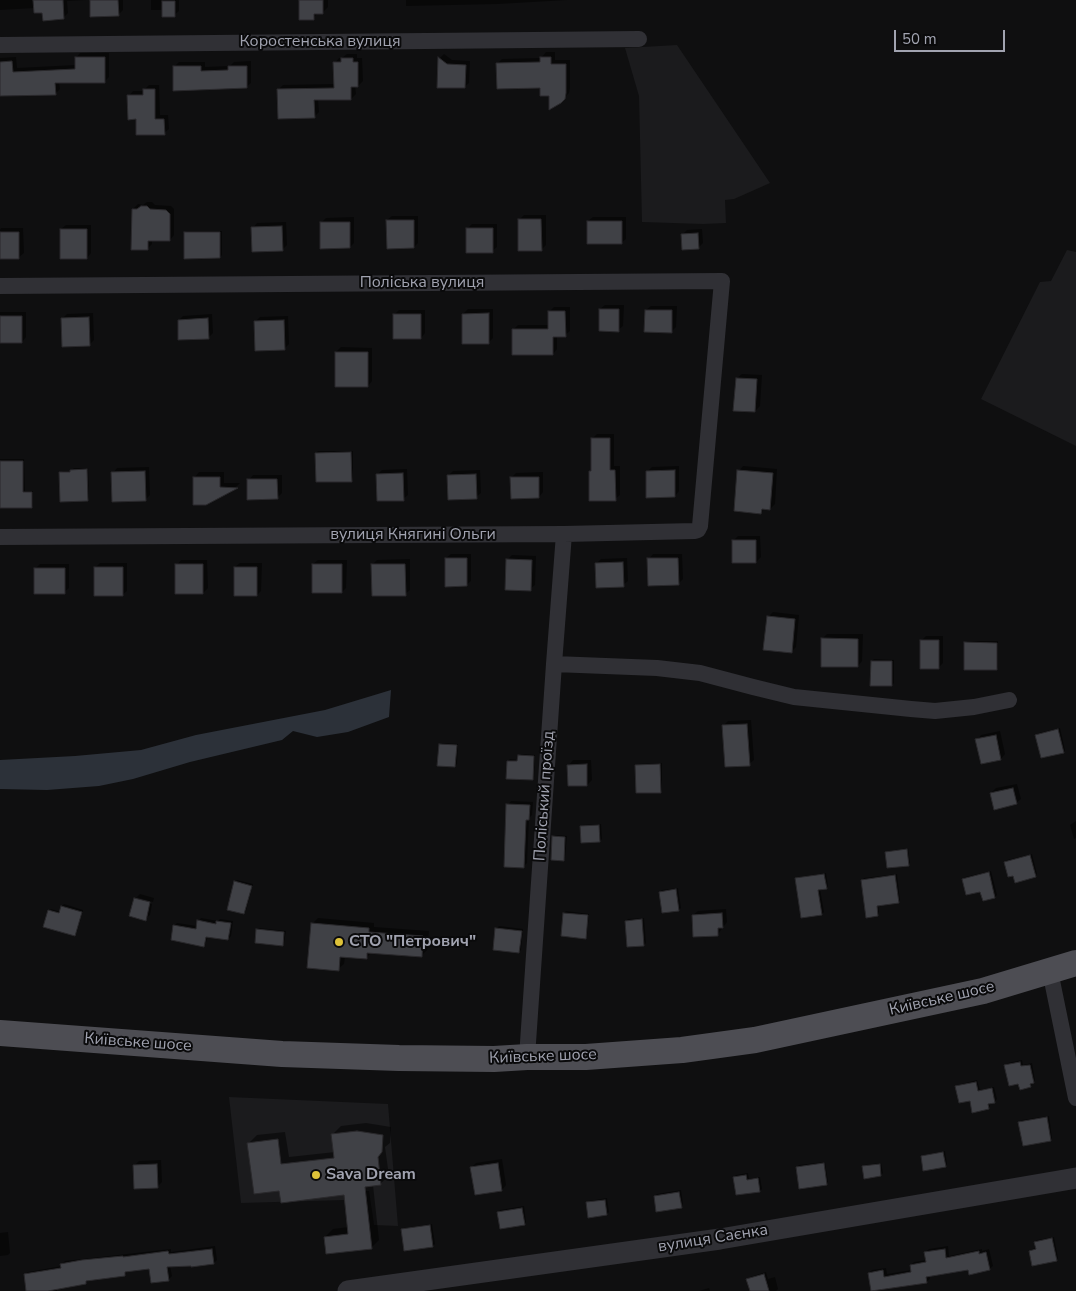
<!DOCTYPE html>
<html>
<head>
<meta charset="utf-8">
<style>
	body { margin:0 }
	#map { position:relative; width:1076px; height:1291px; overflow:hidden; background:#0f0f10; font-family:"Nunito Sans",sans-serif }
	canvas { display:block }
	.scale { position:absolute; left:894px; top:30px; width:111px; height:22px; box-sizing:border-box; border:2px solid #a1a3b0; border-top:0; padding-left:6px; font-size:15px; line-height:18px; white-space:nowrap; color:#a1a3b0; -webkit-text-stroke:4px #0a0a0b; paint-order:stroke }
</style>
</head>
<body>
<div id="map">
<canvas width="1076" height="1291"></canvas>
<div class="scale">50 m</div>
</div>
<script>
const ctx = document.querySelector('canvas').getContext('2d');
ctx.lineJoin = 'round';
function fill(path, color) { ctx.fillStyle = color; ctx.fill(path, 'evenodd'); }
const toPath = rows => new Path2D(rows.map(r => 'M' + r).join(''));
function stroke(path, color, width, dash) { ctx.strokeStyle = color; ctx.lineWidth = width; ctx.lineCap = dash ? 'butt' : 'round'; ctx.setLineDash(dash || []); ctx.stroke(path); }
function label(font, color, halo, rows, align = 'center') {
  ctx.font = font + ' "Nunito Sans",sans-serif'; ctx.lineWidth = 4; ctx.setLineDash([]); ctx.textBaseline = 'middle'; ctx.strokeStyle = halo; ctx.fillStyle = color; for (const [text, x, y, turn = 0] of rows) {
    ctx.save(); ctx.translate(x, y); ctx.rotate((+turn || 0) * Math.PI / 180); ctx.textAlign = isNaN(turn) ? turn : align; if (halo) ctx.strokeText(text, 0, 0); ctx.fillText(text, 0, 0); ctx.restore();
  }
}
fill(toPath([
	[677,45,770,183,734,199,725,200,726,223,703,224,642,222,639,96,625,48],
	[1067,250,1076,252,1076,446,981,399,1040,282,1051,281],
	[229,1097,388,1104,398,1226,374,1225,369,1191,344,1193,345,1200,241,1203]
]), '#1b1b1d');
fill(toPath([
	[391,690,389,717,348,732,317,737,293,731,282,740,190,762,133,779,99,786,47,790,0,789,0,760,75,756,141,750,196,735,325,710]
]), '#2c3139');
fill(toPath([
	[0,0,86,0,67,1,68,13,63,18,35,8,0,10],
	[91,0,123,0,123,10,118,15],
	[151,0,179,0,179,11,174,15,163,10,151,10],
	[301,0,328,0,328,7,323,12,319,12,313,18],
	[406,0,567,0,498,4,406,6],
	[546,52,555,52,555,60,570,60,570,88,569,93,560,102,541,87,498,63,502,59,541,58],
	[80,53,109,53,109,77,105,81,59,82,60,89,55,94,0,95,0,58,16,57,17,68,76,65,76,58],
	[347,54,357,54,357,58,362,58,363,81,358,86,355,86,356,94,351,99,318,99,319,112,314,117,278,90,283,85,335,84,335,63,339,58,342,58],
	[444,54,452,60,470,61,469,83,464,87,438,86,440,58],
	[251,61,251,83,246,87,174,67,179,62,205,62,205,67,230,66,234,62],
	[149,85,159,85,160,115,168,115,169,129,164,133,137,118,129,96,133,91,144,91,144,90],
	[147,202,152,202,155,205,171,206,174,209,174,235,170,240,152,240,152,244,147,249,133,209,138,204,143,205],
	[524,215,546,215,546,245,541,250,519,220],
	[392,216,418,216,418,243,414,247,387,220],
	[354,217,354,243,350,247,321,223,326,218],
	[593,217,626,217,626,239,621,243,588,221],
	[286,222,287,245,282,250,253,228,257,223],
	[472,224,497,224,497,247,492,251,467,229],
	[66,225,91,225,91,253,87,258,61,229],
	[1,228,23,228,24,253,19,257,0,258,0,230],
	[702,229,703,243,698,248,682,235,687,230],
	[187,231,222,231,222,255,220,257,185,233],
	[605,305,624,305,623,326,618,330,600,309],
	[651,306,677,306,676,327,672,331,646,310],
	[554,307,570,307,570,331,565,335,557,335,557,349,553,354,513,330,518,325,549,325,549,312],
	[468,309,493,309,493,338,488,343,463,314],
	[399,310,425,310,425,333,421,338,394,315],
	[0,312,26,312,26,337,22,342,0,342],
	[93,313,94,340,89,345,63,318,67,314],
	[212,314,213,333,208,338,179,320,183,316],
	[288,316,289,344,285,348,255,322,260,317],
	[341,347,372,348,372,381,368,386,336,352],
	[742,374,762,375,760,406,755,411,737,378],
	[597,434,614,434,614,466,620,466,620,495,615,499,590,471,592,469,592,439],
	[318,451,353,451,353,478,352,480,316,453],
	[0,459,24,459,25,491,33,491,33,505,32,507,0,507],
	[679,466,679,491,675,496,647,472,652,467],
	[743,466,777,469,775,504,770,509,765,508,761,513,739,471],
	[149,467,150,495,145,500,113,473,117,468],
	[74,468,88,468,89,498,87,500,61,473,63,471,71,471],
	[407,469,408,495,403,499,378,474,382,470],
	[480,470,481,493,476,497,448,476,453,471],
	[199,472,224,472,224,483,240,483,237,486,206,503,195,477],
	[543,472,543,492,539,497,511,478,516,473],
	[253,475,282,475,282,493,277,498,249,480],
	[738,536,760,536,761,557,756,562,734,540],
	[451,554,471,554,471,581,466,585,446,558],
	[653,554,682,554,683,579,678,584,649,559],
	[512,555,536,556,535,585,530,589,507,560],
	[627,558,628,581,623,585,596,564,601,559],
	[410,559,410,590,405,594,373,564,377,560],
	[181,560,207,560,208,588,203,593,177,565],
	[318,560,347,560,346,588,342,592,313,564],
	[100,563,127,563,127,591,122,595,96,567],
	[240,563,262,563,261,591,257,595,235,567],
	[40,564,69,564,69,588,64,592,35,569],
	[773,612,799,615,796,647,791,652,768,617],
	[827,634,863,634,862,661,858,666,822,639],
	[926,636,943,636,943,663,938,668,921,641],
	[967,641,998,641,998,667,996,669,966,643],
	[874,659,894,660,894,683,892,685,872,661],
	[751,720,754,760,749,764,723,726,728,721],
	[1060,728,1065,750,1064,752,1037,735,1039,733],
	[1000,731,1005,754,1001,759,977,740,981,735],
	[442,743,458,744,457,764,455,766,440,745],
	[521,754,535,755,534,777,532,779,508,761,510,759,519,760,519,756],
	[573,760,591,760,592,780,587,785,569,765],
	[662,763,662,790,660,792,637,766,639,764],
	[1017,784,1021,799,1016,803,991,793,996,788],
	[511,801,533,802,532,815,529,818,527,863,523,867,508,805],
	[1076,821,1076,838,1074,839,1070,825],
	[601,824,602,839,600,841,581,827,583,825],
	[555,835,567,836,565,858,563,859,553,837],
	[908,848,910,863,908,865,887,853,889,851],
	[1032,854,1037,874,1035,876,1014,874,1005,862,1007,860],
	[991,871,997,895,995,897,963,879,965,877],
	[826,873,828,886,826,888,820,889,824,912,822,914,796,879,798,877],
	[897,874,900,900,898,902,878,905,879,913,878,915,862,880,864,878],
	[237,880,253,884,246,911,244,913,235,882],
	[678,888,681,908,679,910,660,892,662,890],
	[140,894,154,898,153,902,136,897,136,900,152,904,150,915,145,919,135,899],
	[64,904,83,910,77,932,75,934,49,911,51,909,61,912,62,906],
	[726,909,727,922,718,934,693,915,698,911],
	[566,911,589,914,587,936,585,937,564,913],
	[201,918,218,921,220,919,233,921,231,936,228,939,208,936,206,942,203,945,174,926,177,923,197,926,199,921],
	[318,918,374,923,374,927,429,931,427,950,421,956,372,952,366,958,345,956,344,964,338,969,312,924],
	[644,918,646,943,644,945,626,921,628,919],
	[499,926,523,929,521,950,519,952,494,949,497,928],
	[259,928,286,931,284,943,282,945,257,930],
	[1022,1060,1023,1065,1032,1063,1035,1080,1032,1083,1032,1084,1030,1086,1019,1083,1006,1065,1008,1063],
	[977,1080,980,1090,994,1087,997,1099,995,1101,989,1103,990,1106,988,1108,970,1100,956,1087,958,1085],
	[1049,1116,1052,1138,1050,1140,1020,1122,1022,1120],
	[366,1123,391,1127,390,1143,385,1147,389,1176,380,1184,373,1185,379,1240,371,1248,325,1237,333,1229,349,1227,345,1194,280,1189,249,1143,257,1135,285,1132,289,1157,335,1152,333,1134,341,1126],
	[945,1151,947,1164,945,1166,922,1157,924,1155],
	[502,1159,506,1185,502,1190,472,1167,476,1163],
	[161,1160,162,1182,157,1187,134,1166,139,1161],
	[825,1162,828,1182,826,1184,797,1167,799,1165],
	[881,1163,883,1173,881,1175,863,1167,865,1165],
	[748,1173,749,1179,760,1177,762,1189,760,1191,734,1177,736,1175],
	[681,1190,683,1204,681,1206,655,1196,657,1194],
	[607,1198,609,1212,607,1214,587,1203,589,1201],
	[524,1206,526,1222,524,1224,499,1212,500,1210],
	[432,1224,435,1244,433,1246,402,1230,404,1228],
	[8,1232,10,1253,8,1255,0,1256,0,1233],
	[1054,1237,1058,1258,1056,1260,1030,1251,1032,1249,1037,1248,1035,1242,1037,1240],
	[215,1246,217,1260,214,1263,192,1266,170,1266,172,1276,169,1279,150,1268,128,1271,125,1275,89,1280,86,1283,57,1288,57,1291,28,1291,25,1275,28,1272,62,1266,62,1264,65,1261,171,1249,171,1252],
	[948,1246,949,1256,982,1249,982,1251,989,1249,993,1266,989,1269,969,1269,929,1275,930,1279,926,1282,872,1291,869,1273,872,1270,886,1268,887,1274,912,1270,911,1265,914,1262,927,1260,926,1252,929,1249],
	[766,1272,768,1279,775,1277,778,1289,776,1291,751,1291,748,1279,750,1277],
	[709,1288,710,1291,699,1291]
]), '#0007');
const building = toPath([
	[33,0,63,0,64,19,43,21,42,13,34,13,33,0],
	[90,0,118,0,119,16,90,17,90,0],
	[299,0,323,0,323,14,314,14,314,20,299,20,299,0],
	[162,1,175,1,175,17,162,17,162,1],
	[75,57,105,57,105,83,55,83,56,95,0,96,0,62,12,61,13,72,75,69,75,57],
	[438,57,447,64,466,65,465,88,437,88,438,57],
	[540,57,551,57,551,64,566,64,566,93,565,99,561,103,549,110,549,96,540,96,540,88,497,89,496,63,540,62,540,57],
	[341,58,353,58,353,62,358,62,358,87,351,87,351,100,314,100,315,118,278,119,277,89,334,88,333,62,341,62,341,58],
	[173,66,201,66,201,71,228,70,228,66,247,66,247,88,173,91,173,66],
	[143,89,155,89,155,119,164,119,165,135,136,135,136,119,128,120,127,95,143,95,143,89],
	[141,206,147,206,150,209,166,210,170,214,170,241,148,241,148,250,131,250,132,209,137,209,141,206],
	[518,219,541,219,542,251,518,251,518,219],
	[386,220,414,220,414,248,387,249,386,220],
	[587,221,622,221,622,244,587,244,587,221],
	[320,222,350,222,350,248,320,249,320,222],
	[282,226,283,251,252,252,251,227,282,226],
	[466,228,493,228,493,253,466,253,466,228],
	[60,229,87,229,87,259,60,259,60,229],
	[0,232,19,232,19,259,0,259,0,232],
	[184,232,220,232,220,258,184,259,184,232],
	[698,233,699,249,682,250,681,234,698,233],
	[599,309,619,309,619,332,599,331,599,309],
	[645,310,672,310,672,333,644,332,645,310],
	[548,311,565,311,566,337,553,337,553,355,512,355,512,329,548,329,548,311],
	[489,313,489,344,462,344,462,314,489,313],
	[393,314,421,314,421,339,393,339,393,314],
	[0,316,22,316,22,343,0,343,0,316],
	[89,317,90,346,62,347,61,318,89,317],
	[208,318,209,339,178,340,178,320,208,318],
	[284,320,285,350,255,351,254,321,284,320],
	[335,352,368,352,368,387,335,387,335,352],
	[736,378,757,379,755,412,733,411,736,378],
	[591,438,610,438,610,470,615,470,616,501,589,501,589,471,591,471,591,438],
	[351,452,352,482,316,482,315,453,351,452],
	[0,461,23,461,23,492,32,492,32,508,0,508,0,461],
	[87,469,88,501,60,502,59,472,70,472,70,470,87,469],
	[675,470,675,497,646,498,646,471,675,470],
	[737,470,773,473,770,510,762,509,761,514,734,511,737,470],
	[145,471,146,501,112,502,111,472,145,471],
	[403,473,404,501,377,501,376,474,403,473],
	[476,474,477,499,448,500,447,475,476,474],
	[193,477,220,477,220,487,238,488,206,505,193,505,193,477],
	[510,477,539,477,539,498,511,499,510,477],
	[247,479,277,479,278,499,247,500,247,479],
	[732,540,756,540,756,563,732,563,732,540],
	[445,558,467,558,467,586,445,587,445,558],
	[647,558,678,558,679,585,648,586,647,558],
	[506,559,532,560,531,591,505,590,506,559],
	[623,562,624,587,596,588,595,563,623,562],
	[175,564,203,564,203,594,175,594,175,564],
	[312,564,342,564,342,593,312,593,312,564],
	[371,564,405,564,406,596,372,596,371,564],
	[94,567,123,567,123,596,94,596,94,567],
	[234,567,257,567,257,596,234,596,234,567],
	[34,568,65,568,65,594,34,594,34,568],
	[767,616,795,619,792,653,763,650,767,616],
	[821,638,858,639,858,667,821,667,821,638],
	[920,640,939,640,939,669,920,669,920,640],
	[964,642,997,643,997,670,964,670,964,642],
	[871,661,892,661,892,686,870,686,871,661],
	[747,724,750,766,725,767,722,725,747,724],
	[1058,729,1064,753,1041,758,1035,735,1058,729],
	[996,735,1001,760,981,764,975,739,996,735],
	[439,744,457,745,455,767,437,766,439,744],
	[518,755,534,756,533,780,506,779,507,761,517,761,518,755],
	[587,764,587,786,568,786,567,765,587,764],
	[660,764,661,793,636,793,635,765,660,764],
	[1013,788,1017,804,994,810,990,793,1013,788],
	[506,804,530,805,529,820,526,820,524,868,504,867,506,804],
	[599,825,600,842,581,843,580,826,599,825],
	[552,836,565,837,564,861,551,860,552,836],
	[907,849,909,866,887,868,885,852,907,849],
	[1030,855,1036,877,1015,883,1013,876,1008,877,1004,862,1030,855],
	[989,872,995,898,983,901,980,892,966,895,962,879,989,872],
	[824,874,827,889,818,890,822,915,801,918,795,878,824,874],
	[895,875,899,903,877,906,878,916,866,918,861,880,895,875],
	[234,881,252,886,244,914,227,910,234,881],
	[676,889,679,911,662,913,659,892,676,889],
	[134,898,150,902,146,921,129,916,134,898],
	[61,906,82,912,75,936,43,927,48,910,59,913,61,906],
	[563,913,588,915,586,939,561,936,563,913],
	[722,913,723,928,718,928,718,936,693,937,692,915,722,913],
	[642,919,644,946,627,947,625,921,642,919],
	[197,920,216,924,216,921,231,923,228,940,206,937,204,947,171,940,173,925,196,929,197,920],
	[311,923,369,928,369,932,423,936,422,957,367,953,367,959,340,957,339,971,307,968,311,923],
	[495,928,522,931,519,953,493,950,495,928],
	[256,929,284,932,283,946,255,943,256,929],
	[1020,1062,1021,1066,1030,1065,1034,1083,1030,1084,1031,1087,1020,1090,1018,1084,1009,1086,1004,1065,1020,1062],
	[976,1082,978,1091,992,1088,995,1103,988,1104,989,1109,972,1113,970,1101,959,1103,955,1086,976,1082],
	[1047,1117,1051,1141,1023,1146,1018,1122,1047,1117],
	[357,1131,383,1135,382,1152,378,1157,381,1185,365,1187,372,1249,326,1254,324,1237,348,1234,344,1195,281,1203,279,1191,254,1194,247,1143,278,1139,281,1164,334,1158,331,1134,357,1131],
	[943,1152,946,1167,923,1171,921,1156,943,1152],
	[498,1163,502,1191,475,1195,470,1167,498,1163],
	[824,1163,827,1185,799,1189,796,1167,824,1163],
	[157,1164,158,1188,134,1189,133,1165,157,1164],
	[880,1164,881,1176,864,1179,862,1166,880,1164],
	[746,1175,747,1180,758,1178,760,1192,736,1195,733,1177,746,1175],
	[679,1192,682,1208,656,1212,654,1196,679,1192],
	[605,1200,607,1215,588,1218,586,1202,605,1200],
	[522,1208,525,1225,500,1229,497,1212,522,1208],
	[430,1225,433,1247,404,1251,401,1229,430,1225],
	[1052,1238,1057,1261,1032,1266,1029,1251,1036,1249,1034,1242,1052,1238],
	[212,1249,214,1264,191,1267,191,1266,167,1267,169,1281,151,1283,149,1269,125,1272,125,1276,86,1281,86,1284,48,1291,26,1291,24,1274,61,1268,60,1264,82,1260,123,1256,123,1257,168,1251,169,1254,212,1249],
	[945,1249,946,1258,979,1251,979,1254,986,1252,990,1270,969,1275,968,1270,926,1277,927,1283,871,1291,868,1273,883,1270,884,1277,911,1272,910,1265,926,1262,924,1252,945,1249],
	[764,1274,769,1291,750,1291,746,1279,764,1274]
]);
fill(building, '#404146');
stroke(building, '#2a292c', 1);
stroke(toPath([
	[0,45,639,39],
	[0,286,722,281,700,526,698,530,695,531,564,534,0,537],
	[554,664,657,668,700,673,753,687,794,697,911,709,935,711,974,707,1009,700],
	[1050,971,1076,1098],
	[527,1057,554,664,564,534]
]), '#303035', 16);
stroke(toPath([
	[348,1291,720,1239,1076,1178]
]), '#303035', 21);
stroke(toPath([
	[0,1033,282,1054,399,1058,494,1059,527,1057,586,1057,682,1050,755,1040,983,991,1076,963]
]), '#4d4d53', 26);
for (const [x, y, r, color] of [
	[339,942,5,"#dec239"],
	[316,1175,5,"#dec239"]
]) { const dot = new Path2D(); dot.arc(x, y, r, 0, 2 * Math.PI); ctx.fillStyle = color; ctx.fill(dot); stroke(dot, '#0a0a0b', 2); }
label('16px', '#a1a3b0', '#0a0a0b', [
	["Коростенська вулиця",320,42],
	["Поліська вулиця",422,283],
	["вулиця Княгині Ольги",413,535],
	["Поліський проїзд",545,796,-86],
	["Київське шосе",942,999,-13],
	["Київське шосе",138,1043,4],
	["Київське шосе",543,1057,-2],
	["вулиця Саєнка",713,1239,-9]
]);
label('bold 16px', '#a1a3b0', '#0a0a0b', [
	["СТО \"Петрович\"",349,942],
	["Sava Dream",326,1175]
], 'left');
</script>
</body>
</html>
